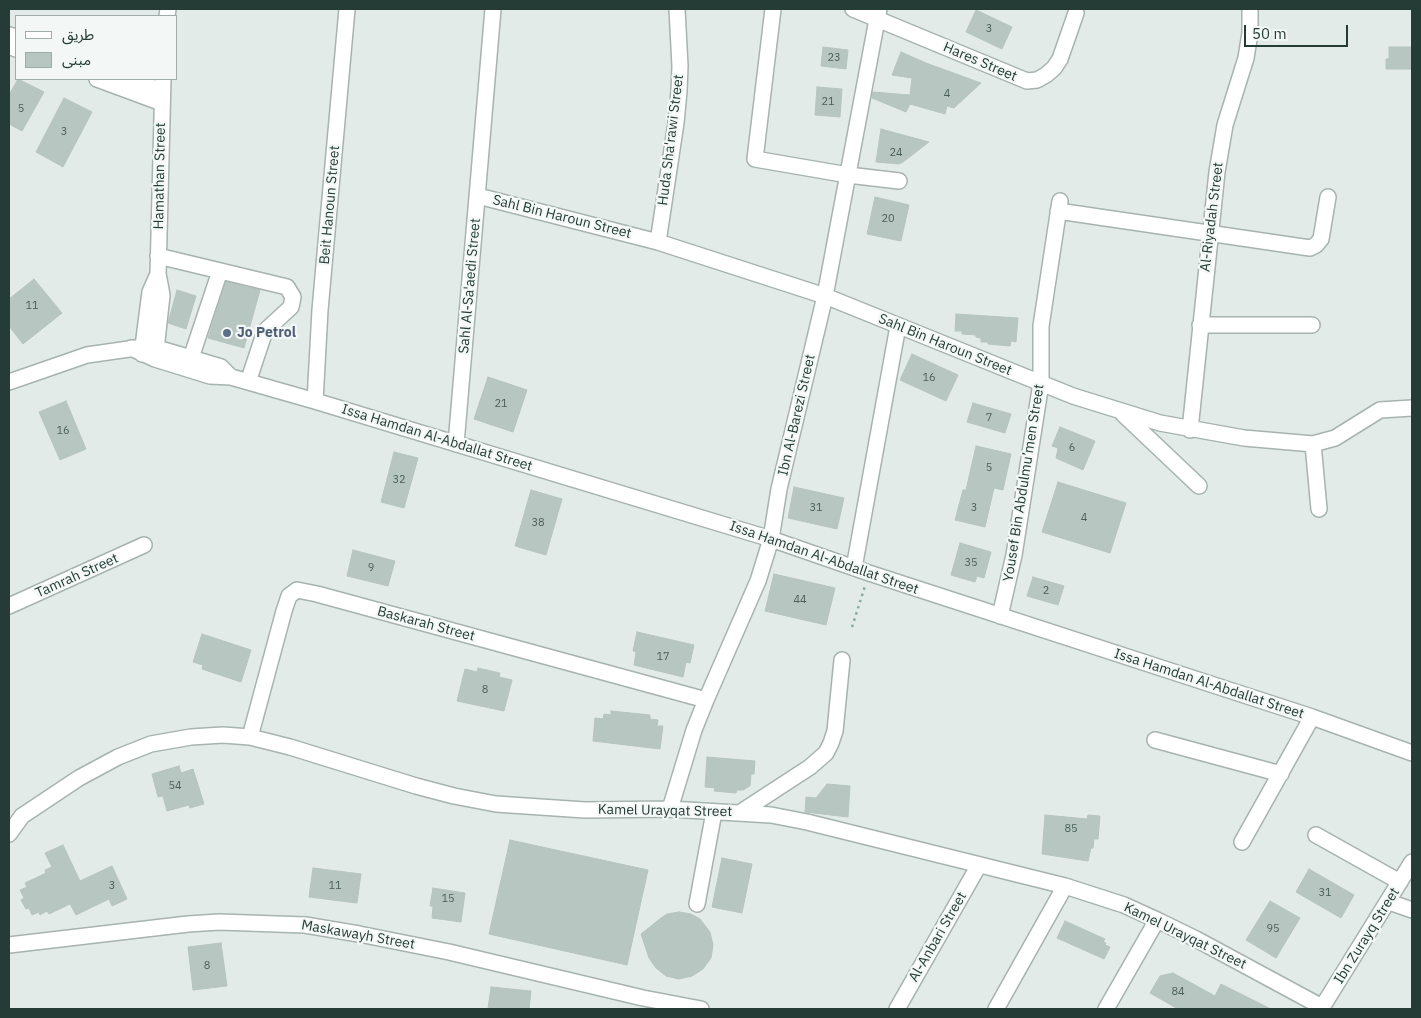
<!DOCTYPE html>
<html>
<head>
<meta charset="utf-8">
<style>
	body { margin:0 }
	#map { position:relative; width:1421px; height:1018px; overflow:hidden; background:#e3ebe8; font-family:"IBM Plex Sans","Noto Sans Arabic",sans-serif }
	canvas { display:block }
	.frame { position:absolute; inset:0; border:10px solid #243b36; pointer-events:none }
	.legend { position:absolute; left:15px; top:15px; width:162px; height:65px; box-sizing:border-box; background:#f3f8f6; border:1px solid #a0aca9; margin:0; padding:6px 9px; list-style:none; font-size:15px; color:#243b36 }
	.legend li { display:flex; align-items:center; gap:10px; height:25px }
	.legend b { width:25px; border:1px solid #a0aca9 }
	.scale { position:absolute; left:1244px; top:25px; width:104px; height:22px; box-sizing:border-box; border:2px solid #243b36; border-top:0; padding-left:6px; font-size:15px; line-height:18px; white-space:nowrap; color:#243b36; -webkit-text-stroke:4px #f3f8f6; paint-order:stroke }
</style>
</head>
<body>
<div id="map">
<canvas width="1421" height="1018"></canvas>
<div class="frame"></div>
<ul class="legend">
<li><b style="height:6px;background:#fff"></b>طريق</li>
<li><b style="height:14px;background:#b8c6c1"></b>مبنى</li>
</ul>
<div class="scale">50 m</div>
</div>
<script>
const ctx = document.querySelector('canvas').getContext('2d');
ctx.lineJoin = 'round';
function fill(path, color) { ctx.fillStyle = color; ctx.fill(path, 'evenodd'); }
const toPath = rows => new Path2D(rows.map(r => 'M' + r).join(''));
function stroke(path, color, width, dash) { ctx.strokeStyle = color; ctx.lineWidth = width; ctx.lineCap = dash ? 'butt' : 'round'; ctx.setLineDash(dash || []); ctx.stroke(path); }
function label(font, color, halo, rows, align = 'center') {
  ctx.font = font + ' "IBM Plex Sans",sans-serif'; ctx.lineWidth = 4.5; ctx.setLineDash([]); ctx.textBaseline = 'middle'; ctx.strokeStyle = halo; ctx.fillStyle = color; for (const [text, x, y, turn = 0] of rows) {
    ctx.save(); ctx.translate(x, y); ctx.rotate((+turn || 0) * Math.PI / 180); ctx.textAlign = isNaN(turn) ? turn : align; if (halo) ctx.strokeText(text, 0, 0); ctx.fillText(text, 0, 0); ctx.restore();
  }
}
const building = toPath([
	[976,10,1012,27,1002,49,966,32,976,10],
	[823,47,848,50,846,69,821,66,823,47],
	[1389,47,1412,47,1412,69,1386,69,1386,59,1389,59,1389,47],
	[901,52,926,63,981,83,954,108,947,106,945,114,910,104,906,112,872,98,873,92,910,95,912,78,892,75,901,52],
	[18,79,44,92,22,131,9,124,9,95,18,79],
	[817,87,842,89,840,117,815,115,817,87],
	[64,98,92,112,63,167,36,152,64,98],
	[881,129,929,142,903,162,899,164,876,162,881,129],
	[875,197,909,205,901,241,867,234,875,197],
	[34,279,62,313,23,344,9,326,9,299,34,279],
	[226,282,260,290,244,348,208,338,226,282],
	[177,290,196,296,186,329,168,323,177,290],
	[956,314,1018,318,1016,342,1011,341,1010,346,988,344,988,342,981,342,981,338,976,337,976,335,962,334,962,331,955,331,956,314],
	[912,354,958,375,946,401,900,380,912,354],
	[488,377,527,390,513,432,474,419,488,377],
	[66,401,86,449,60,460,39,412,66,401],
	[973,403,1011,414,1005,433,967,422,973,403],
	[1060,427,1095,441,1083,470,1056,458,1058,448,1052,446,1060,427],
	[976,446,1011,454,1003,490,994,488,985,527,955,520,963,490,966,490,976,446],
	[394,452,418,458,404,508,381,502,394,452],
	[1058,482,1126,503,1110,553,1042,532,1058,482],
	[794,487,844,498,837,529,788,518,794,487],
	[531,490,562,499,546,555,515,546,531,490],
	[960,543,991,552,984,578,977,576,975,582,951,575,960,543],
	[353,550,395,561,388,586,347,576,353,550],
	[774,574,835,588,826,625,765,611,774,574],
	[1033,577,1064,586,1058,605,1027,596,1033,577],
	[637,632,694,645,690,663,686,662,683,677,634,665,636,652,633,651,637,632],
	[202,634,251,650,241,682,202,669,203,665,193,662,202,634],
	[478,668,500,673,499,677,512,680,504,711,457,701,465,669,477,672,478,668],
	[611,711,650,715,650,719,658,720,657,726,663,726,660,749,593,741,595,718,603,719,604,714,611,715,611,711],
	[707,757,755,761,754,774,751,774,750,786,743,790,737,790,736,793,714,791,715,788,705,787,707,757],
	[179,766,181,773,193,769,204,804,190,808,189,805,167,811,163,796,158,797,152,774,179,766],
	[827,784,850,786,848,817,805,812,806,797,816,798,827,784],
	[1045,815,1087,819,1088,815,1100,816,1098,839,1094,839,1093,848,1091,848,1088,861,1042,854,1045,815],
	[510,840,648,870,627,965,489,934,510,840],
	[63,845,80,881,112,866,127,899,112,906,109,899,76,915,70,904,49,914,47,911,40,915,39,912,32,915,29,908,26,909,21,900,24,898,20,890,27,887,25,883,46,873,45,870,52,867,45,853,63,845],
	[722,858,752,864,742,913,712,907,722,858],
	[313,868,361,874,357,903,309,897,313,868],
	[1309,869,1354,895,1341,918,1296,892,1309,869],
	[433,888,465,893,461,922,432,918,433,906,430,906,433,888],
	[1270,901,1300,918,1276,958,1246,940,1270,901],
	[679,912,691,914,700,919,710,932,713,945,711,958,703,969,692,976,679,979,666,976,656,968,649,958,641,934,661,918,667,914,679,912],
	[1065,921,1105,939,1103,942,1106,943,1105,945,1110,947,1104,959,1057,938,1065,921],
	[221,943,227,986,193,990,188,947,221,943],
	[1173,973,1215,996,1221,984,1271,1009,1178,1009,1150,993,1160,976,1173,973],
	[491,987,531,991,529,1009,488,1009,491,987]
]);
fill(building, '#b8c6c1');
stroke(building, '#b6c4bf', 1);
const minor = toPath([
	[773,9,755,159,848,175,899,181],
	[853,9,1027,81,1037,80,1046,75,1054,68,1060,59,1076,13],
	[167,16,168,9],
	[9,35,16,37],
	[9,46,16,49],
	[97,79,162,103],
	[129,79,162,91],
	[478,196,658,242,825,296,1073,396,1160,423,1244,438,1313,444,1335,438,1380,410,1412,408],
	[1058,211,1310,248,1316,245,1321,239,1328,197],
	[658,242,676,123,679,91,680,66,677,9],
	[158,256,287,287,293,297,291,307,265,331,248,382],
	[1200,325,1312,325],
	[131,348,155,359,210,376,231,377,315,401,771,539,869,573,1312,717,1412,753],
	[142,354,150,292,158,274],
	[191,358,220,271],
	[155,359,162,295,158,274,163,79],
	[9,382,87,355,143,347,157,348,221,367,231,377],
	[315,401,320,310,347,9],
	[1123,414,1199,486],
	[1190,430,1217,172,1225,125,1246,58,1250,33,1250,9],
	[456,444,493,9],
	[1313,444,1319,509],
	[854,568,898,326],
	[9,606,144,545],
	[1000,616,1014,555,1041,383,1041,326,1060,201],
	[250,737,284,611,289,596,297,590,317,594,706,700],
	[1155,740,1281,774],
	[670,809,694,730,706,700,758,581,771,539,779,489,825,296,879,9],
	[741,812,810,767,826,753,831,743,835,731,842,660],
	[9,834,22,816,79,778,118,757,151,744,191,737,223,735,250,737,290,747,416,786,454,796,496,804,585,810,670,809,771,815,807,822,1065,886,1124,905,1157,920,1196,939,1322,1007],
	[1316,835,1400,882],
	[1242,842,1312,717],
	[1389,902,1412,910],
	[697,904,714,812],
	[9,945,188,924,219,922,305,925,359,934,449,952,643,998,701,1009],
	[897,1009,979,865],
	[996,1009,1065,886],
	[1106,1009,1157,920],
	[1321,1009,1412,862]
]);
stroke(minor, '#a6b3af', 18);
stroke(toPath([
	[852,627,865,586]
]), '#86aca2', 2.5, [2.5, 4]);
stroke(minor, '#fff', 15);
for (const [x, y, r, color] of [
	[227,333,5,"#5c6f8a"]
]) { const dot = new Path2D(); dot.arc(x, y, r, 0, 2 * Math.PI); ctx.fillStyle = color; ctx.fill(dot); stroke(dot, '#f3f8f6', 2); }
label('11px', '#495e59', null, [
	["3",989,29],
	["23",834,58],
	["4",947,94],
	["21",828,102],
	["5",21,109],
	["3",64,132],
	["24",896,153],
	["20",888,219],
	["11",32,306],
	["16",929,378],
	["21",501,404],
	["7",989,418],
	["16",63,431],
	["6",1072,448],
	["5",989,468],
	["32",399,480],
	["31",816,508],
	["3",974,508],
	["4",1084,518],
	["38",538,523],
	["35",971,563],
	["9",371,568],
	["2",1046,591],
	["44",800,600],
	["17",663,657],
	["8",485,690],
	["54",175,786],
	["85",1071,829],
	["3",112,886],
	["11",335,886],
	["31",1325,893],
	["15",448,899],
	["95",1273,929],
	["8",207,966],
	["84",1178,992]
]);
label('14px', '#243b36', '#f3f8f6', [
	["Hares Street",980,62,23],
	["Huda Sha'rawi Street",671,140,-83],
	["Hamathan Street",160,176,-89],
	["Beit Hanoun Street",330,205,-85],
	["Sahl Bin Haroun Street",562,217,14],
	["Al-Riyadah Street",1212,217,-83],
	["Sahl Al-Sa'aedi Street",470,286,-85],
	["Sahl Bin Haroun Street",945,345,22],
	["Ibn Al-Barezi Street",797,415,-77],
	["Issa Hamdan Al-Abdallat Street",437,438,17],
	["Yousef Bin Abdulmu’men Street",1024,483,-81],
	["Issa Hamdan Al-Abdallat Street",824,558,19],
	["Tamrah Street",77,576,-24],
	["Baskarah Street",426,624,15],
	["Issa Hamdan Al-Abdallat Street",1209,684,18],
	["Kamel Urayqat Street",665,811,1],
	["Maskawayh Street",358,935,10],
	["Kamel Urayqat Street",1185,936,26],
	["Ibn Zurayq Street",1367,936,-58],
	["Al-Anbari Street",938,937,-60]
]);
label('bold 14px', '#4e5e75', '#f3f8f6', [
	["Jo Petrol",237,333]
], 'left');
</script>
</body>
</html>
